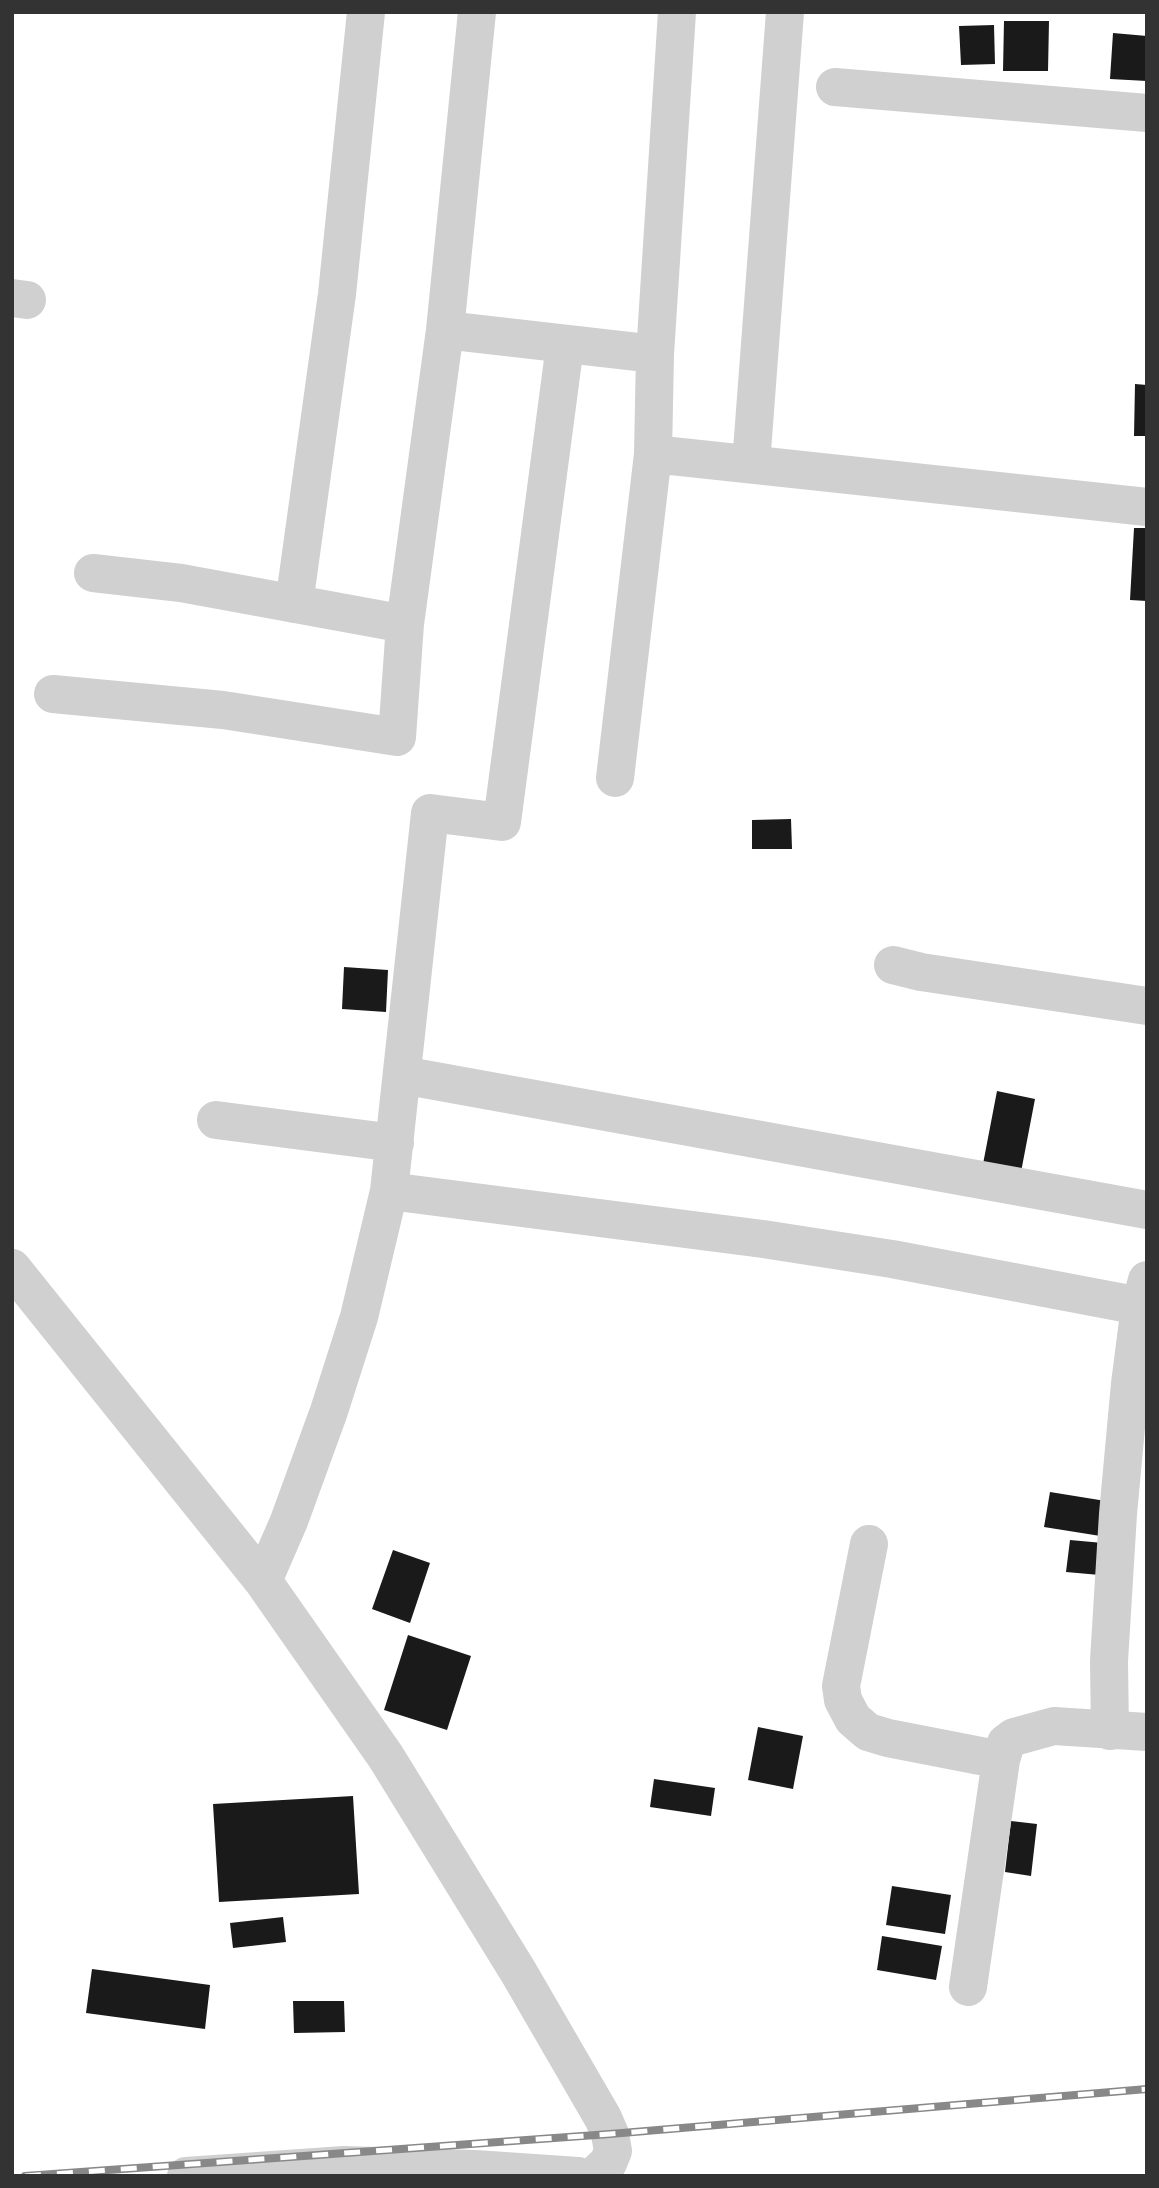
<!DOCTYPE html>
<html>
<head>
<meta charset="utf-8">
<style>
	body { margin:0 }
	#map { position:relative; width:1159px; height:2188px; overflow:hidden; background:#fff; font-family:Montserrat,sans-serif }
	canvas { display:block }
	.frame { position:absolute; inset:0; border:14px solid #333; pointer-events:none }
</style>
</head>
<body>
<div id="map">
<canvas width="1159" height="2188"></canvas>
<div class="frame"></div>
</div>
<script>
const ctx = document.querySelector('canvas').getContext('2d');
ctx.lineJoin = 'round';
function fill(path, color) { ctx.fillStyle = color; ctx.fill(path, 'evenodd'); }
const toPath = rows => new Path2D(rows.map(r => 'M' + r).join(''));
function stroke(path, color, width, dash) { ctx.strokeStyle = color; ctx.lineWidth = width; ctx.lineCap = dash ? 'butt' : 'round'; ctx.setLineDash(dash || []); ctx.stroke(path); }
fill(toPath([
	[1004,21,1049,21,1048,71,1003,71],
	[994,25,995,64,961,65,959,26],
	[1113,33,1147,36,1147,81,1110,79],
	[1135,384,1147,385,1147,436,1134,436],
	[1134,528,1147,528,1147,601,1130,600],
	[791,819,792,849,752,849,752,820],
	[344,967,388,970,386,1012,342,1009],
	[997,1091,1035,1099,1021,1172,983,1164],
	[1050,1492,1118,1503,1113,1538,1044,1527],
	[1070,1540,1114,1544,1111,1576,1066,1572],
	[393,1550,430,1563,410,1623,372,1609],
	[408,1635,471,1656,447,1730,384,1710],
	[758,1727,803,1736,793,1789,748,1780],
	[654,1779,715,1788,711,1816,650,1807],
	[353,1796,359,1894,219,1902,213,1804],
	[1011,1821,1037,1824,1031,1876,1005,1872],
	[892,1886,951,1895,945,1934,886,1925],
	[283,1917,286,1942,233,1948,230,1923],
	[882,1936,942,1946,936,1980,877,1970],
	[92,1969,210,1985,205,2029,86,2013],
	[293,2001,344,2001,345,2032,294,2033]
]), '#1a1a1a');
stroke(toPath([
	[835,87,1147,113],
	[12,298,27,300],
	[445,330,655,354,677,12],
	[653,454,655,354],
	[751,464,785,12],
	[294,604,337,294,366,12],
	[405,624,445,330,477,12],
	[53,694,223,710,397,737,405,624,181,583,93,573],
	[615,778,653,454,1147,507],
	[893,965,921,972,1147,1006],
	[402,1075,1147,1210],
	[216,1120,395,1143],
	[389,1191,763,1239,892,1259,1140,1306],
	[12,1268,263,1581,386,1757,519,1973,603,2118,610,2134,613,2151,608,2163,594,2176],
	[869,1544,841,1686,843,1700,853,1719,868,1732,888,1738,1001,1760],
	[263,1581,289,1521,329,1411,359,1317,389,1191,430,813,502,822,565,345],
	[1110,1731,1109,1661,1118,1514,1130,1384,1140,1306,1147,1280],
	[968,1987,1001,1760,1006,1743,1014,1737,1054,1726,1147,1732],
	[186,2176,344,2165,475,2169,578,2176]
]), '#d0d0d0', 38);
const rail = toPath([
	[25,2176,610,2134,1147,2089]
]);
stroke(rail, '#888', 8);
stroke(rail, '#fff', 5, [16]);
</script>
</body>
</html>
